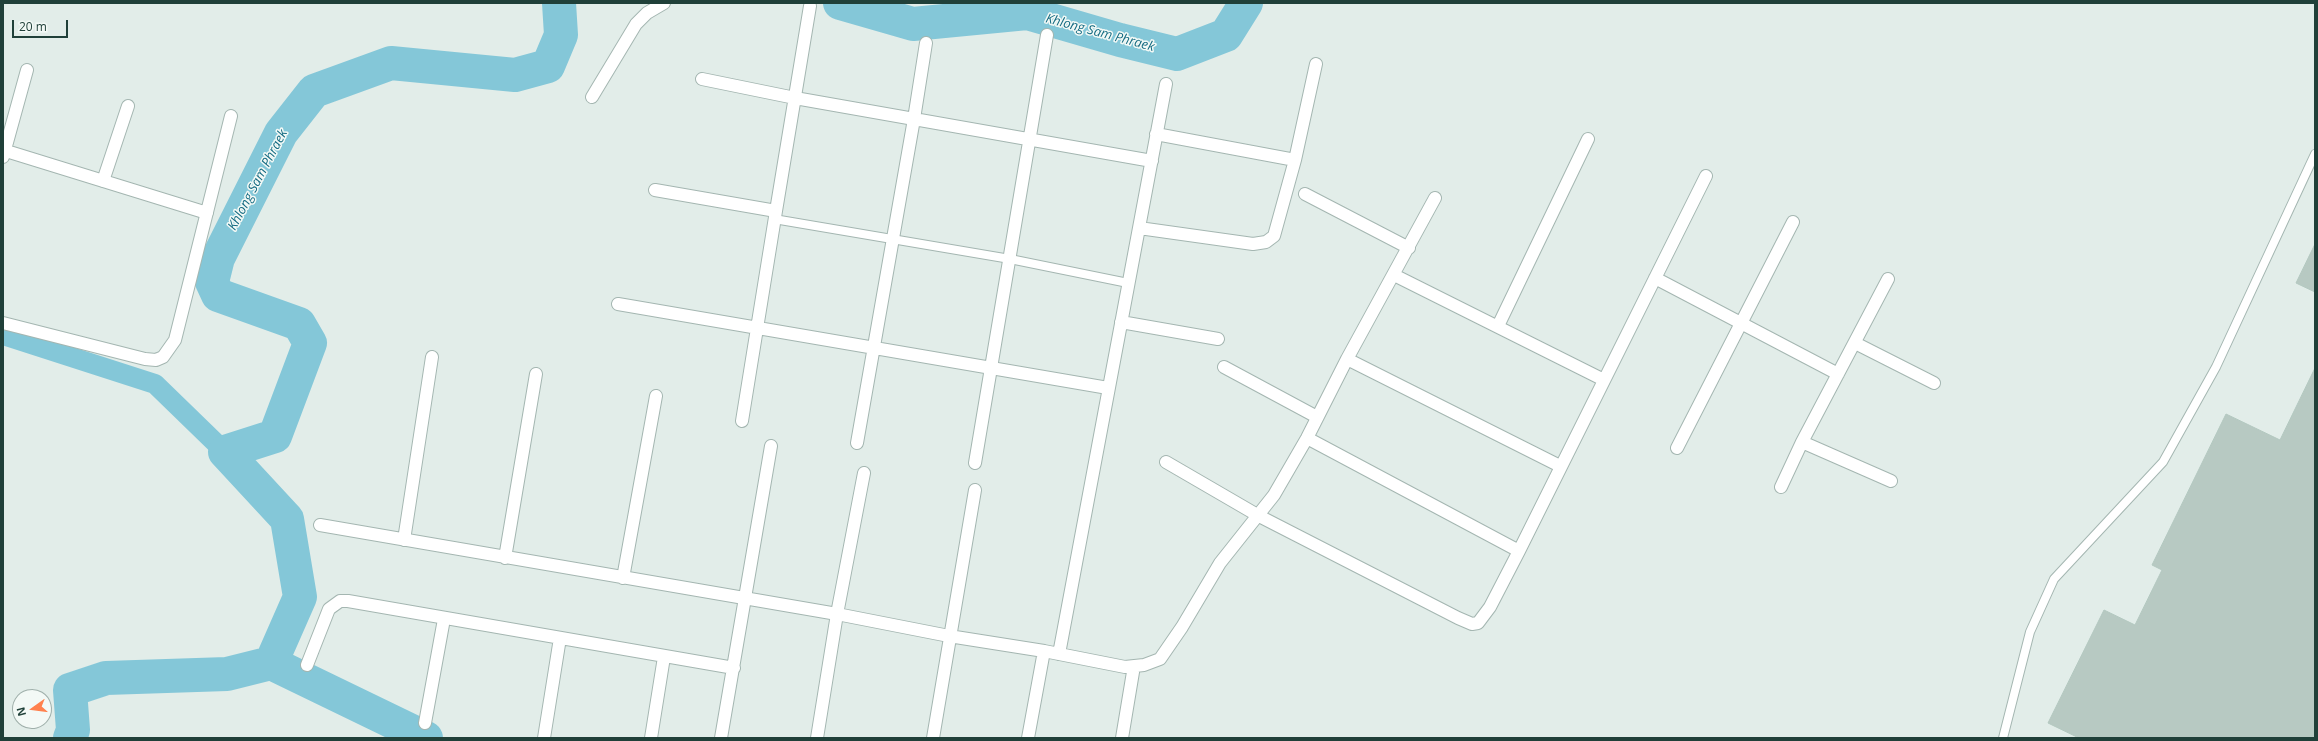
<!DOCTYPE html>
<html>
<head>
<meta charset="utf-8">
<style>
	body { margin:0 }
	#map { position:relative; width:2318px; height:741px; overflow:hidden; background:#e2ede9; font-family:"Open Sans",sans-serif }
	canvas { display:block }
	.frame { position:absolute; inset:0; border:4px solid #204039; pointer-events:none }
	.north { position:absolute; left:12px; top:689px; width:40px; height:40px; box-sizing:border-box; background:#f3f9f6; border:1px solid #9fafaa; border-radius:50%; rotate:256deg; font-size:11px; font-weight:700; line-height:16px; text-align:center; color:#204039 }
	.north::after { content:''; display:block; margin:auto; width:14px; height:18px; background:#ff814e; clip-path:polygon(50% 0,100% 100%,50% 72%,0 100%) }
	.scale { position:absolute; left:12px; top:20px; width:56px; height:18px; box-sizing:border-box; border:2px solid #204039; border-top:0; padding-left:5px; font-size:12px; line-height:14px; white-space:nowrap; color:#204039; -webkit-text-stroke:3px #f3f9f6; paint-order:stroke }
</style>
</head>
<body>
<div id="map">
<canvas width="2318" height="741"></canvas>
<div class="frame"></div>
<div class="north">N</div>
<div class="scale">20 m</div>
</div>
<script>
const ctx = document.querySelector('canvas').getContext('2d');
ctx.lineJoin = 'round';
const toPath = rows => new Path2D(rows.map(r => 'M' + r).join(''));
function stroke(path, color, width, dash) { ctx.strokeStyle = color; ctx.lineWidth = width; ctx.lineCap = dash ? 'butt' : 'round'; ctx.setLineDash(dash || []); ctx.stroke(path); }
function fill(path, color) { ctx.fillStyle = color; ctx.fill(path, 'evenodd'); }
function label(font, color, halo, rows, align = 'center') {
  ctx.font = font + ' "Open Sans",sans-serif'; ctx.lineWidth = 3; ctx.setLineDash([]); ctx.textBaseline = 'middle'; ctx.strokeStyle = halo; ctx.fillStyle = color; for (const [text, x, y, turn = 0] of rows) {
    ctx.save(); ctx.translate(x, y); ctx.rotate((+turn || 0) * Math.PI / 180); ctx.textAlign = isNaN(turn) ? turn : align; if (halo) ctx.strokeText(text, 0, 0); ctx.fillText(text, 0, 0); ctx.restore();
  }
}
stroke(toPath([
	[3,335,155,384,225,452]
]), '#84c7d8', 20);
stroke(toPath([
	[840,3,913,24,1027,13,1120,40,1177,54,1226,35,1246,3],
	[271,663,300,597,287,519,225,452,275,436,310,343,299,324,218,295,212,282,218,258,281,133,314,91,391,63,515,75,548,66,561,35,559,3],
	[70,738,73,730,70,690,106,678,227,674,271,663,426,738]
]), '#84c7d8', 34);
const building = toPath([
	[2315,244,2315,292,2296,283,2315,244],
	[2315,368,2315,738,2079,738,2048,723,2104,610,2135,625,2162,570,2152,565,2226,414,2280,440,2315,368]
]);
fill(building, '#b7c9c2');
stroke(building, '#b3c8c0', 1);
const lane = toPath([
	[774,219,1010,259,1128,283],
	[2003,738,2030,632,2054,579,2163,462,2216,367,2315,154]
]);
const street = toPath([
	[702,79,795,98,1152,161],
	[592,97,636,24,647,13,664,3],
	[1156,134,1295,160],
	[3,150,207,213],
	[3,157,27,70],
	[103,181,128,106],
	[655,190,776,211,810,6],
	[1305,194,1409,248],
	[1139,228,1253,244,1266,242,1274,236,1295,160,1316,64],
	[1394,275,1604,380],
	[1655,278,1838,374],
	[618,304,1108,388],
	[1121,322,1218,339],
	[3,323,145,359,156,360,163,357,175,340,231,116],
	[1498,326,1588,139],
	[1855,343,1934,383],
	[1347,359,1560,466],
	[1224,367,1317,417],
	[742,421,776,211],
	[1307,438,1519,551],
	[1802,442,1891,481],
	[857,443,914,119,926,43],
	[1677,448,1793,222],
	[1166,462,1259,516,1458,618,1472,624,1478,623,1490,607,1519,551,1706,176],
	[975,463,1047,35],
	[1781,487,1802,442,1888,279],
	[320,525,837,614,949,636,1044,651,1125,667,1144,665,1160,659,1182,627,1220,563,1274,495,1307,438,1347,359,1435,198],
	[404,540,432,357],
	[505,558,536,374],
	[623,578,656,396],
	[1059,654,1166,84],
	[307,665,329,609,340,601,348,601,734,668],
	[425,723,444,619],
	[544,738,560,638],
	[651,738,664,657],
	[721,738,771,446],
	[817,738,837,614,864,473],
	[933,738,975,490],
	[1028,738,1044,651],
	[1122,738,1134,666]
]);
stroke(lane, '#a4b6b1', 10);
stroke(street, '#a4b6b1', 14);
stroke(lane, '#fff', 8);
stroke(street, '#fff', 12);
label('italic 13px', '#146b82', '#f3f9f6', [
	["Khlong Sam Phraek",1100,33,15],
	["Khlong Sam Phraek",258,180,-62]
]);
</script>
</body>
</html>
